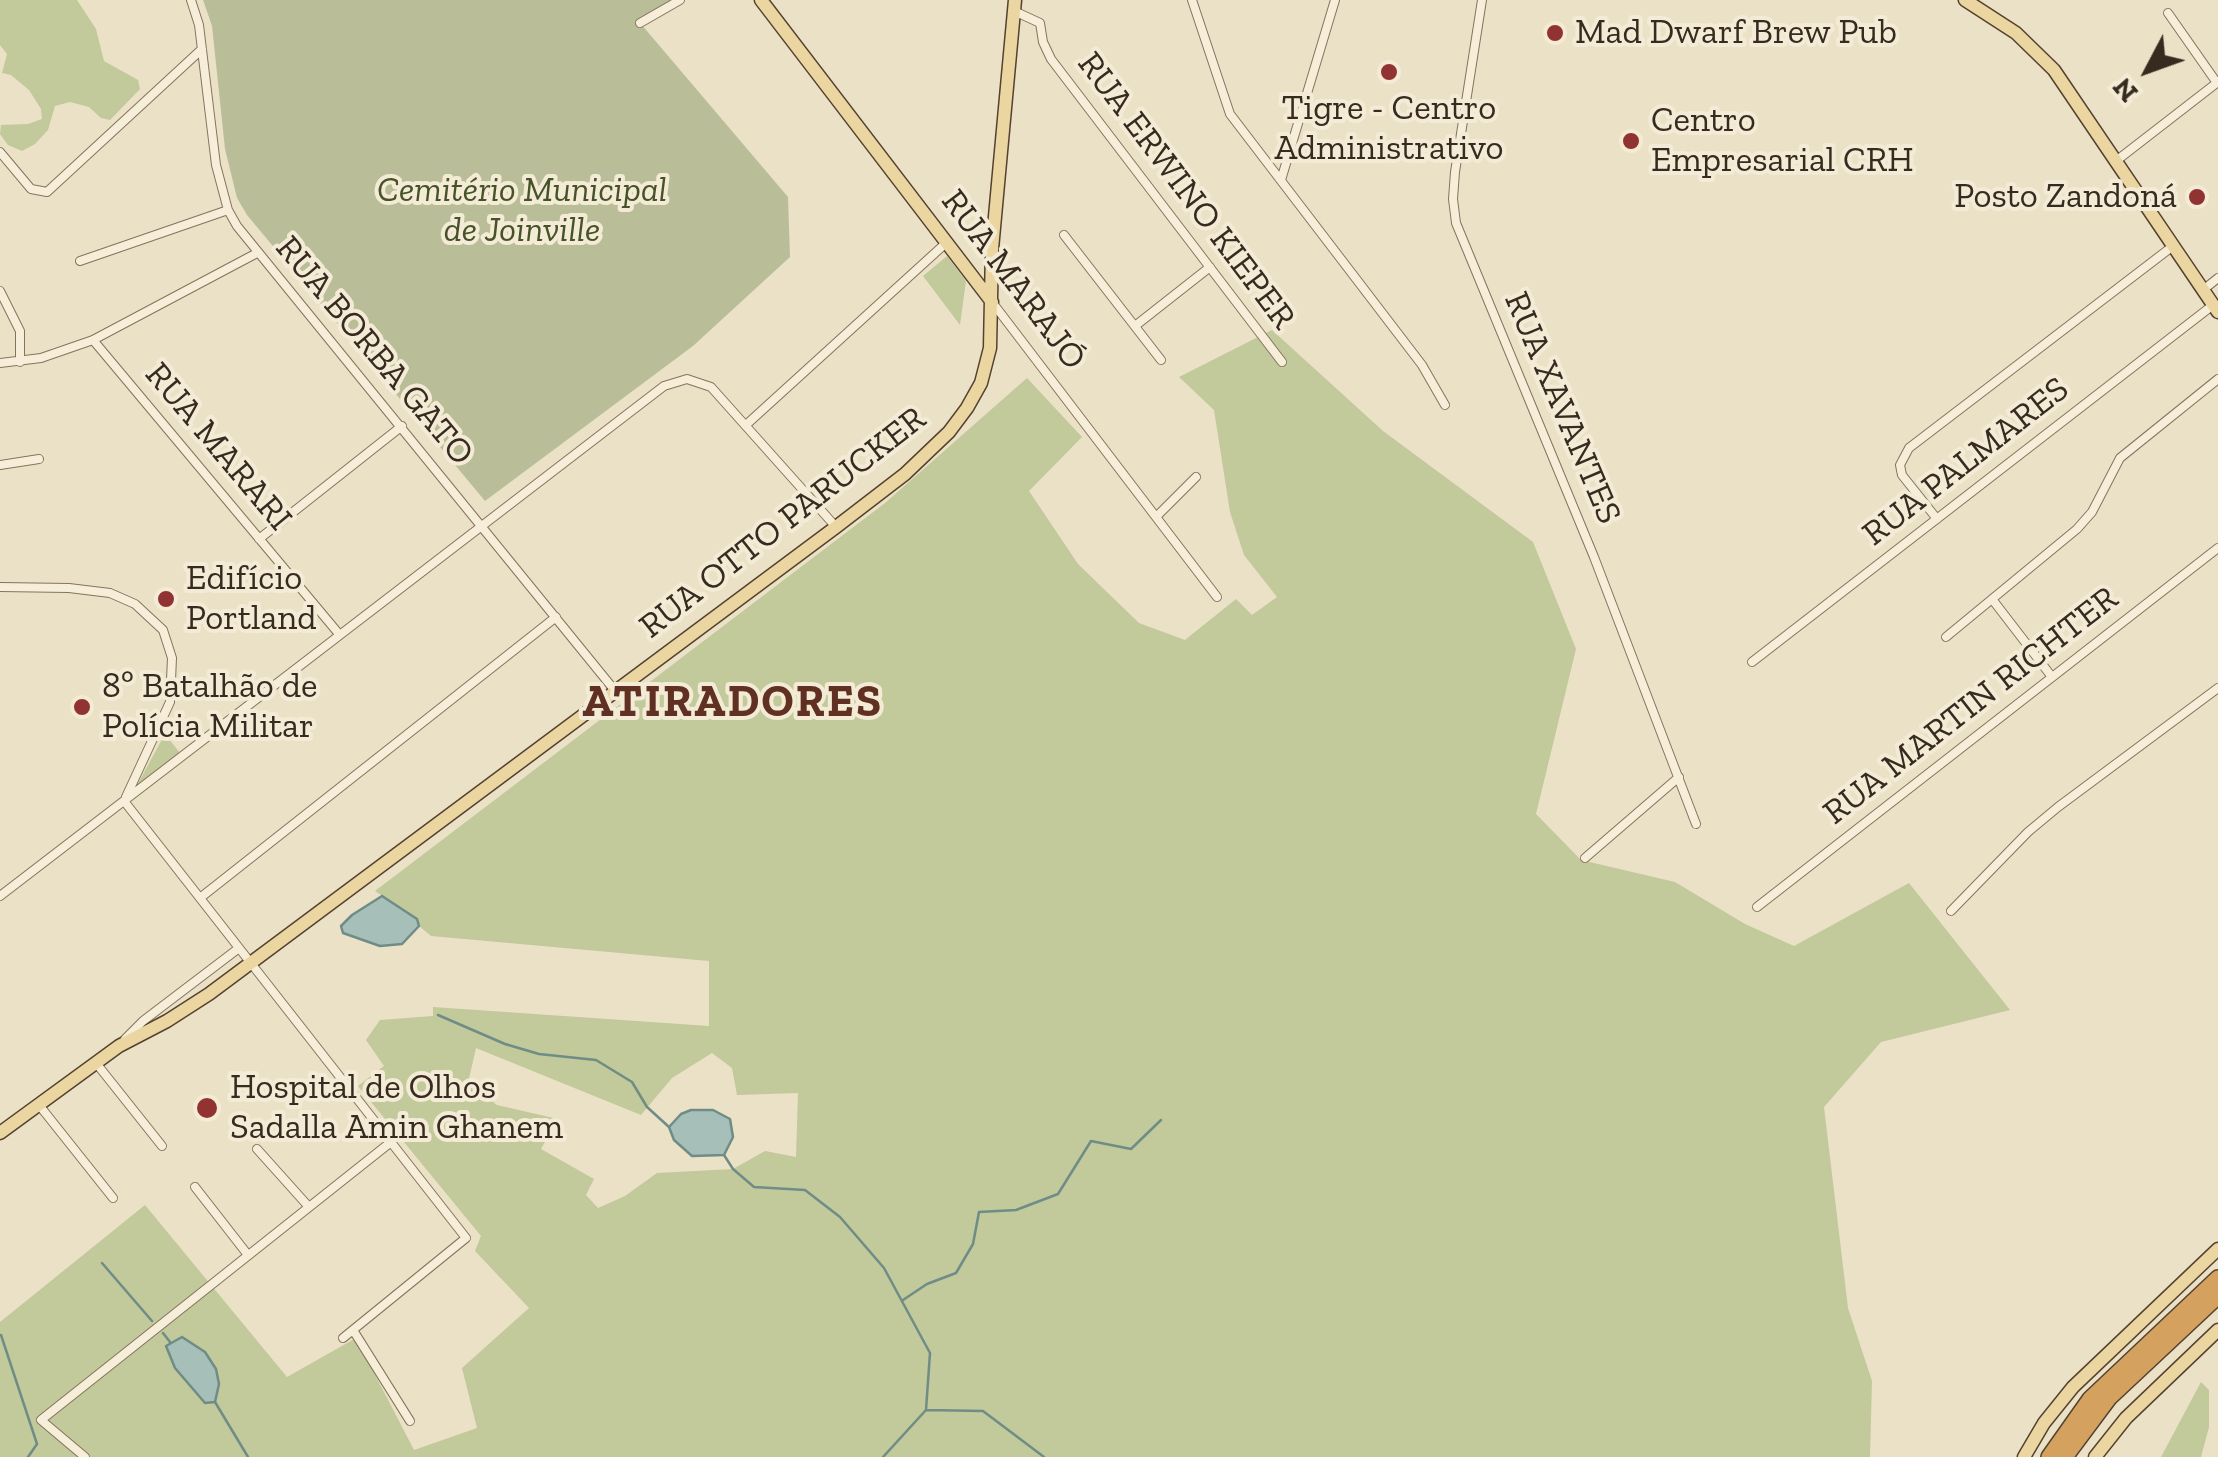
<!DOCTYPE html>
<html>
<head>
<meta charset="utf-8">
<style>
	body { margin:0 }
	#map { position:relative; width:2218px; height:1457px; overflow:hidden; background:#ebe1c6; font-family:"Zilla Slab",serif }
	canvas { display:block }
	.north { position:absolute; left:2098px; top:20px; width:100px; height:100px; -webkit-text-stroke:8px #f3ebd5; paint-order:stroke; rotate:229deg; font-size:28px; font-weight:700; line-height:40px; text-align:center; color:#372b20 }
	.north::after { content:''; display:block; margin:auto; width:35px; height:45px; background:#372b20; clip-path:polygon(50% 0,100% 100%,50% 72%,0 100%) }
</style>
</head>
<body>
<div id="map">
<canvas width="2218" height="1457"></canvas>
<div class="north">N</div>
</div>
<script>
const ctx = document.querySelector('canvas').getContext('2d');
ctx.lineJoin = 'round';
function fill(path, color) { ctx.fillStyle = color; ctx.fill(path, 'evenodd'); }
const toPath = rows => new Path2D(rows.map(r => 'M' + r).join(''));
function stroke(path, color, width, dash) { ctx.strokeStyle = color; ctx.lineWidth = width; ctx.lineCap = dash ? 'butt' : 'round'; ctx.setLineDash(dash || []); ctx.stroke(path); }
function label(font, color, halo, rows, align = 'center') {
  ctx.font = font + ' "Zilla Slab",serif'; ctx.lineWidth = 8; ctx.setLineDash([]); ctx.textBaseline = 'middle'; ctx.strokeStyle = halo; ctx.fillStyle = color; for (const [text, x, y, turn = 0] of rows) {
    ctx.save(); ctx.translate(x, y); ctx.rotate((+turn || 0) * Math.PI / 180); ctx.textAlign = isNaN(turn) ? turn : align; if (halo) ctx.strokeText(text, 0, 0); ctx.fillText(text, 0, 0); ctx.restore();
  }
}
fill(toPath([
	[0,0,77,0,96,29,104,61,138,80,140,89,110,120,101,118,89,107,70,102,55,106,48,130,35,144,22,151,8,145,0,134,1,125,28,124,42,119,41,109,29,90,11,75,2,73,7,54,0,45],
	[947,256,966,281,960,325,923,276],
	[1272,330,1383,431,1533,542,1576,649,1536,814,1581,860,1675,882,1745,924,1794,946,1909,883,2010,1010,1881,1042,1824,1107,1848,1308,1872,1381,1870,1457,0,1457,0,1322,145,1205,287,1377,356,1338,414,1450,477,1428,462,1368,529,1308,475,1251,481,1236,358,1086,384,1066,366,1040,380,1020,433,1016,433,1007,709,1026,709,961,431,936,419,926,417,919,375,891,885,503,1027,378,1082,437,1029,491,1078,564,1139,623,1185,640,1236,599,1252,615,1277,597,1244,555,1230,512,1214,410,1179,377],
	[476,1048,641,1115,672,1078,712,1053,732,1068,737,1095,798,1093,796,1157,765,1151,733,1169,657,1173,625,1196,598,1208,586,1195,594,1179,541,1149,558,1119,497,1105,468,1083],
	[165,734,180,753,136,787],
	[2201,1382,2209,1390,2209,1427,2201,1457,2161,1457]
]), '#c2c99b');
fill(toPath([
	[203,0,680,0,641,24,788,197,790,257,693,346,485,501,247,215,237,198,225,149,212,26]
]), '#b9be99');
const water = toPath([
	[382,896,417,919,419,926,402,944,380,946,343,933,341,926,352,915,382,896],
	[691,1110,713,1110,730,1119,733,1137,724,1155,692,1156,674,1140,669,1127,681,1114,691,1110],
	[182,1337,205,1352,216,1369,219,1384,215,1402,205,1403,175,1368,166,1346,182,1337]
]);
fill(water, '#a7bfb9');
stroke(water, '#6f8d86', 2.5);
stroke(toPath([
	[438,1015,505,1044,539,1054,596,1060,632,1082,647,1107,669,1127],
	[724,1155,733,1169,754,1187,805,1190,840,1217,884,1268,930,1353,926,1410,883,1457],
	[102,1263,152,1321],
	[903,1300,927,1284,956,1273,973,1244,979,1212,1016,1210,1058,1194,1091,1141,1131,1149,1161,1120],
	[163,1333,170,1342],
	[1,1335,37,1444,28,1457],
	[215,1402,248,1457],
	[926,1410,983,1411,1044,1457]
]), '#6f8d86', 2.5);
const street = toPath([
	[191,0,199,25,216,165,228,210,237,226,616,692],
	[1192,0,1230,114,1422,365,1445,405],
	[1482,0,1455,172,1453,199,1456,223,1594,557,1696,824],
	[1014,11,1040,23,1043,42,1051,59,1282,362],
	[2168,13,2217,83],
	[640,23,680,0],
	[0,152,31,189,47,192,202,49],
	[2116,161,2218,82],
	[1281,180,1335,0],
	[1064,235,1161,360],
	[80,261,228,210],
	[2203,290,2218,278],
	[0,291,20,331,20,362],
	[992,302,1217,597],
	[1135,326,1210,267],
	[93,340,339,634],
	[0,363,41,358,93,340,257,253],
	[747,424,946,243],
	[0,465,39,459],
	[1156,517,1196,477],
	[1937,519,1902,475,1900,465,1909,448,2173,246],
	[259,539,402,426],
	[0,587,69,588,110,593,135,604,163,630,172,658,170,702,126,797],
	[1992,599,2052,677],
	[1946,637,2077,529,2092,512,2120,458,2218,379],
	[1752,662,2213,305],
	[124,801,466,1238,343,1338],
	[1585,858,1679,777],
	[0,896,664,386,687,379,711,387,836,527],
	[200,898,556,617],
	[1757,907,2218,548],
	[1951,911,2028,832,2058,807,2218,688],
	[125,1039,143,1021,239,948],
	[96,1063,162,1146],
	[39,1105,113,1198],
	[257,1149,309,1207],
	[195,1187,248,1255],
	[353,1330,410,1421],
	[85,1457,41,1420,391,1142]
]);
const primary = toPath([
	[761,0,992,302],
	[1965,0,2016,33,2054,70,2218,312],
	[0,1133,119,1046,167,1021,209,994,836,527,905,474,949,432,967,408,981,383,990,348,992,249,1015,0],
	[2024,1457,2044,1423,2073,1387,2218,1249],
	[2095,1457,2126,1418,2218,1330]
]);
const highway = toPath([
	[2049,1457,2090,1399,2218,1278],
	[2065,1457,2109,1398,2218,1296]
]);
stroke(street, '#85735d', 10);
stroke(primary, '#544231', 15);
stroke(highway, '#544231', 18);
stroke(street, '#f6eed9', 8);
stroke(primary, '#ebd6a1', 12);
stroke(highway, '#d4a25e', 15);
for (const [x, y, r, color] of [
	[1555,33,10,"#903332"],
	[1389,72,10,"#903332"],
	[1631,141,10,"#903332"],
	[2197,197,10,"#903332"],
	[166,599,10,"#903332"],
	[82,707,10,"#903332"],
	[207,1108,12,"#903332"]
]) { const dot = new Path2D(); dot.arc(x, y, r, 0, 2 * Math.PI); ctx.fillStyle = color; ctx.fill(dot); stroke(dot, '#f3ebd5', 4); }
label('35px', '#372b20', '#f3ebd5', [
	["Mad Dwarf Brew Pub",1575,33],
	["Tigre - Centro",1389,109,"center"],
	["Administrativo",1389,149,"center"],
	["Centro",1651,121],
	["Empresarial CRH",1651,161],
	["Posto Zandoná",2177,197,"right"],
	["Edifício",186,579],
	["Portland",186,619],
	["8º Batalhão de",102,687],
	["Polícia Militar",102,727],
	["Hospital de Olhos",230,1088],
	["Sadalla Amin Ghanem",230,1128]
], 'left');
label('italic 35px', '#465228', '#f3ebd5', [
	["Cemitério Municipal",522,191],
	["de Joinville",522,231]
]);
label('35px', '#372b20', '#f3ebd5', [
	["RUA ERWINO KIEPER",1186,191,53],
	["RUA MARAJÓ",1013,280,53],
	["RUA BORBA GATO",374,351,50],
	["RUA XAVANTES",1562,408,67],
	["RUA MARARI",218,447,50],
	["RUA PALMARES",1966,462,-38],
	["RUA OTTO PARUCKER",783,523,-38],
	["RUA MARTIN RICHTER",1971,706,-38]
]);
ctx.letterSpacing = '2.5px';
label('bold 45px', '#603022', '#f3ebd5', [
	["ATIRADORES",733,703]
]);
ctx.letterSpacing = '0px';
</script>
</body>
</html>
